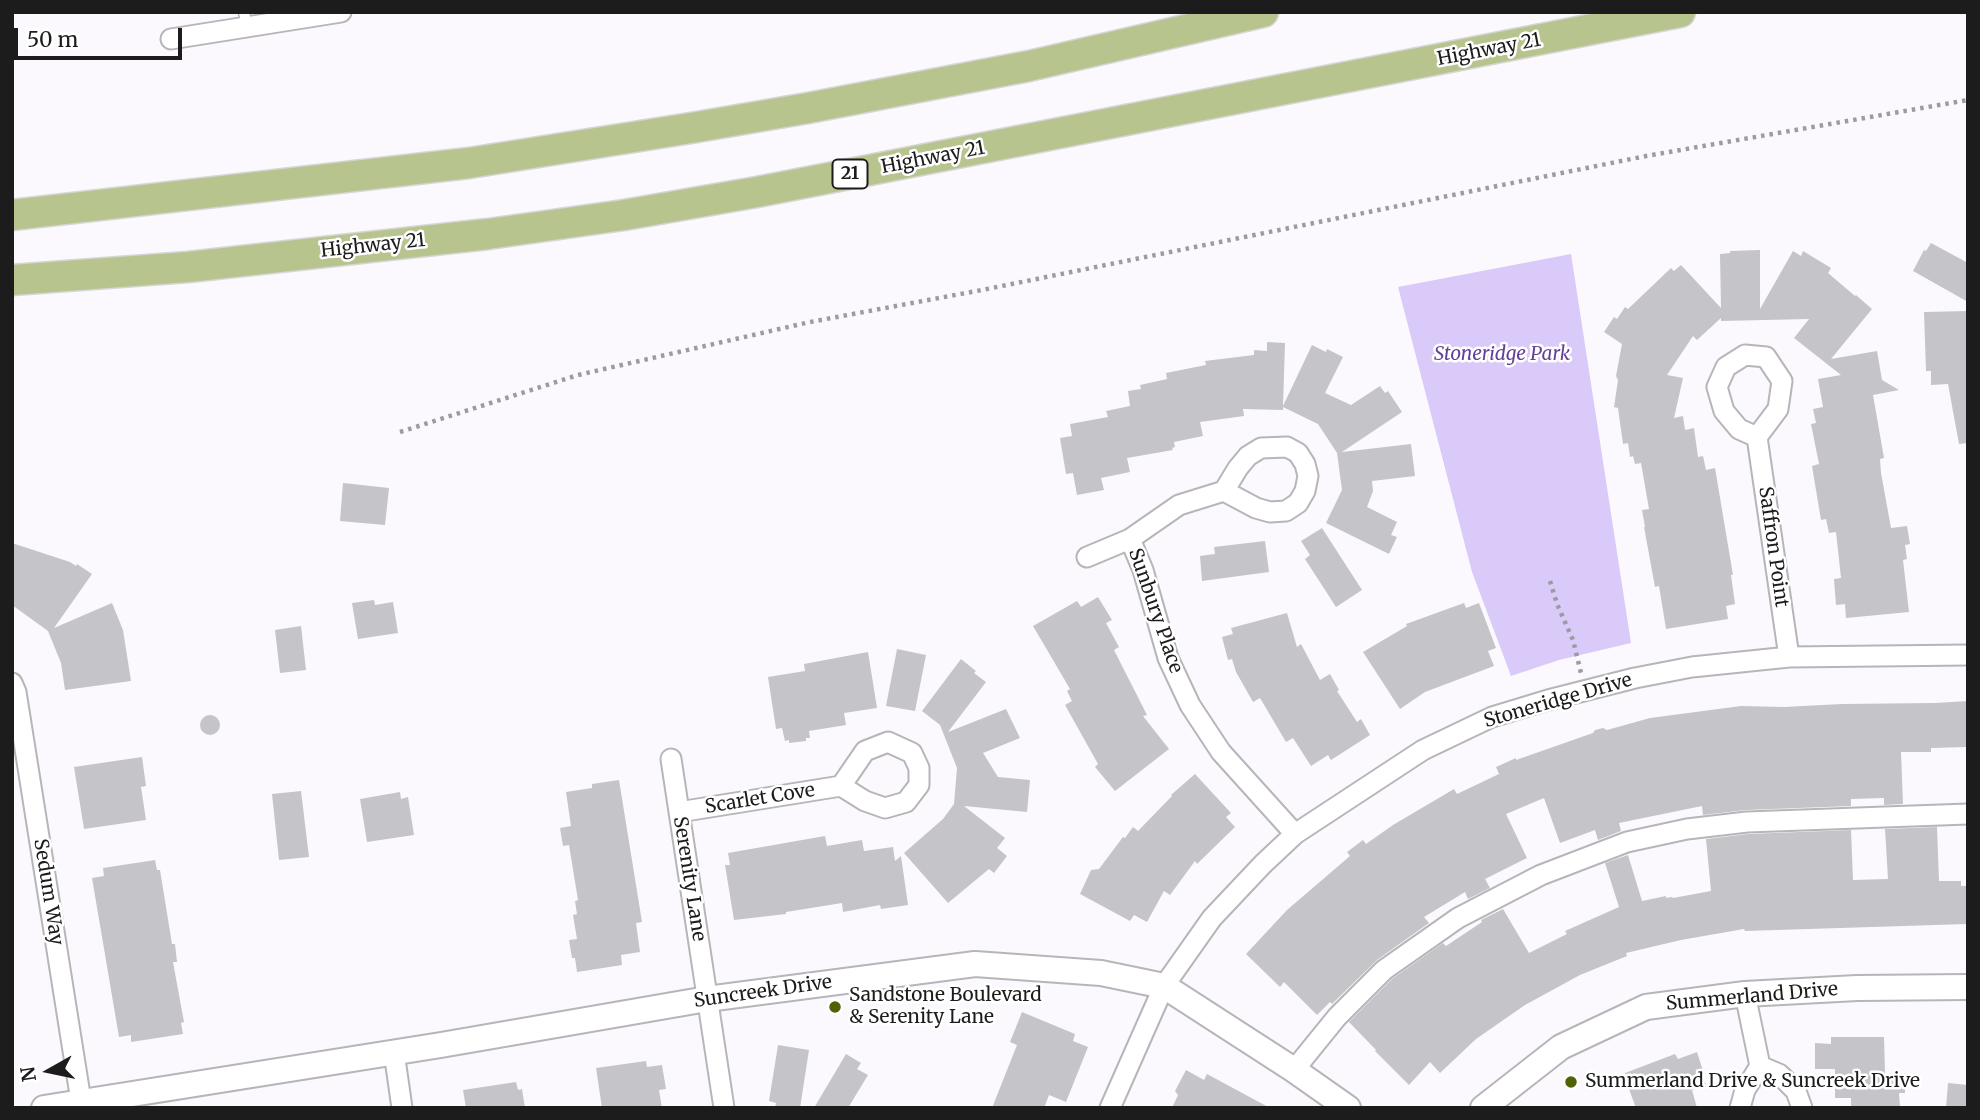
<!DOCTYPE html>
<html>
<head>
<meta charset="utf-8">
<style>
	body { margin:0 }
	#map { position:relative; width:1980px; height:1120px; overflow:hidden; background:#fbf9fe; font-family:Merriweather,serif }
	canvas { display:block }
	.frame { position:absolute; inset:0; border:14px solid #1c1c1d; pointer-events:none }
	.north { position:absolute; left:14px; top:1036px; width:70px; height:70px; -webkit-text-stroke:5px #fff; paint-order:stroke; rotate:261deg; font-size:19px; font-weight:700; line-height:28px; text-align:center; color:#1c1c1d }
	.north::after { content:''; display:block; margin:auto; width:24px; height:32px; background:#1c1c1d; clip-path:polygon(50% 0,100% 100%,50% 72%,0 100%) }
	.scale { position:absolute; left:14px; top:28px; width:168px; height:32px; box-sizing:border-box; border:4px solid #1c1c1d; border-top:0; padding-left:9px; font-size:21px; line-height:24px; white-space:nowrap; color:#1c1c1d; -webkit-text-stroke:5px #fff; paint-order:stroke }
</style>
</head>
<body>
<div id="map">
<canvas width="1980" height="1120"></canvas>
<div class="frame"></div>
<div class="north">N</div>
<div class="scale">50 m</div>
</div>
<script>
const ctx = document.querySelector('canvas').getContext('2d');
ctx.lineJoin = 'round';
function fill(path, color) { ctx.fillStyle = color; ctx.fill(path, 'evenodd'); }
const toPath = rows => new Path2D(rows.map(r => 'M' + r).join(''));
function stroke(path, color, width, dash) { ctx.strokeStyle = color; ctx.lineWidth = width; ctx.lineCap = dash ? 'butt' : 'round'; ctx.setLineDash(dash || []); ctx.stroke(path); }
function label(font, color, halo, rows, align = 'center') {
  ctx.font = font + ' Merriweather,serif'; ctx.lineWidth = 5; ctx.setLineDash([]); ctx.textBaseline = 'middle'; ctx.strokeStyle = halo; ctx.fillStyle = color; for (const [text, x, y, turn = 0] of rows) {
    ctx.save(); ctx.translate(x, y); ctx.rotate((+turn || 0) * Math.PI / 180); ctx.textAlign = isNaN(turn) ? turn : align; if (halo) ctx.strokeText(text, 0, 0); ctx.fillText(text, 0, 0); ctx.restore();
  }
}
fill(toPath([
	[1571,254,1631,643,1559,660,1511,676,1472,572,1398,287]
]), '#dacaf9');
fill(toPath([
	[1931,243,1968,263,1968,302,1913,271,1924,250,1926,251],
	[1760,250,1760,309,1793,251,1801,256,1803,251,1831,268,1828,273,1855,296,1856,295,1872,309,1831,359,1877,351,1882,380,1899,390,1873,395,1884,458,1880,459,1881,473,1891,528,1907,526,1910,544,1905,545,1907,559,1903,560,1909,612,1846,618,1845,604,1836,605,1834,579,1841,578,1836,532,1829,533,1826,519,1821,520,1812,466,1819,464,1811,424,1816,423,1813,409,1823,407,1818,379,1841,375,1794,338,1809,319,1721,321,1721,318,1697,340,1693,336,1667,375,1683,378,1674,418,1683,416,1685,430,1694,428,1698,457,1703,456,1706,470,1715,468,1733,575,1731,575,1735,604,1726,606,1728,619,1666,629,1659,586,1655,587,1644,527,1645,527,1642,510,1649,509,1641,463,1635,464,1633,456,1630,457,1628,443,1623,444,1618,408,1614,407,1618,380,1616,376,1622,344,1604,332,1614,317,1617,319,1625,307,1628,309,1671,268,1674,271,1681,265,1721,308,1720,254,1730,253,1730,251],
	[1968,311,1968,443,1959,444,1948,384,1931,385,1931,371,1926,371,1924,312],
	[1267,342,1285,343,1283,406,1312,345,1326,352,1327,349,1343,357,1325,393,1351,405,1380,386,1385,393,1388,391,1402,412,1342,452,1411,444,1415,476,1372,481,1373,491,1367,507,1397,522,1391,535,1397,537,1389,554,1326,523,1342,490,1337,453,1318,424,1283,407,1283,410,1243,409,1244,416,1200,422,1203,436,1174,442,1175,447,1172,448,1173,450,1127,458,1130,472,1101,478,1104,490,1077,495,1073,473,1066,474,1060,438,1072,436,1070,424,1108,417,1106,411,1130,406,1128,391,1141,389,1140,385,1167,379,1166,373,1206,365,1205,361,1254,355,1254,350,1267,351],
	[343,483,389,488,385,525,340,521],
	[1322,528,1362,590,1336,607,1305,559,1310,555,1301,541],
	[1265,541,1269,572,1202,581,1200,556,1215,554,1214,547],
	[12,543,70,562,76,566,77,564,92,574,54,628,112,603,123,630,131,681,65,690,61,663,48,631,12,605],
	[1098,597,1112,620,1106,623,1119,647,1114,650,1147,715,1143,716,1169,749,1115,791,1095,767,1098,764,1065,705,1072,701,1067,691,1070,689,1033,626,1077,601,1081,607],
	[374,600,375,605,393,602,398,633,358,639,352,603],
	[1464,603,1466,608,1479,603,1496,648,1488,651,1494,666,1425,692,1400,709,1363,652,1407,626,1406,624],
	[1287,613,1297,647,1301,644,1320,680,1330,674,1339,690,1337,691,1357,722,1361,719,1370,735,1331,760,1328,755,1311,766,1293,738,1286,742,1260,698,1253,702,1236,672,1232,659,1228,660,1222,637,1233,634,1231,628],
	[301,626,306,670,280,673,275,630],
	[897,649,926,655,915,711,886,706],
	[868,652,877,708,844,713,846,725,809,731,810,738,806,738,806,741,789,743,789,740,785,741,782,728,776,729,768,677,805,671,804,664],
	[961,659,976,671,974,673,986,682,948,732,1006,709,1020,738,983,753,998,777,1030,780,1027,812,964,806,1005,838,997,848,1007,856,994,873,989,869,948,903,904,853,943,819,954,804,957,768,940,725,922,711],
	[1968,701,1968,747,1931,748,1931,752,1901,752,1903,804,1884,805,1884,798,1851,799,1851,806,1746,810,1703,815,1702,806,1619,823,1621,831,1598,840,1595,830,1560,843,1544,798,1506,814,1527,858,1485,879,1490,888,1468,899,1465,892,1424,917,1429,923,1377,960,1332,1004,1330,1002,1317,1015,1284,982,1280,987,1246,954,1287,910,1350,856,1347,852,1363,840,1366,844,1393,825,1454,789,1457,794,1499,774,1496,767,1516,758,1516,760,1593,733,1595,730,1603,728,1607,730,1650,718,1741,706,1784,707,1842,704,1935,703],
	'200 725a10 10 0 1 1 20 0a10 10 0 1 1-20 0Z',
	[142,757,146,786,141,787,146,820,84,829,74,767],
	[1195,774,1231,813,1226,817,1235,827,1197,864,1195,861,1170,895,1164,891,1147,922,1134,915,1130,921,1080,894,1091,870,1099,869,1123,837,1125,838,1133,827,1138,831,1172,796,1171,795],
	[619,780,642,922,636,923,640,952,621,955,622,965,577,972,575,958,572,958,569,940,577,939,573,915,577,914,575,901,578,900,569,845,563,846,560,828,571,826,566,792,592,788,592,784],
	[301,791,309,857,279,860,272,794],
	[400,792,401,799,408,797,414,835,367,842,360,799],
	[1937,827,1939,881,1961,881,1961,886,1967,886,1967,924,1745,931,1744,929,1681,940,1626,953,1627,956,1580,975,1525,1005,1476,1039,1440,1073,1430,1062,1409,1085,1375,1051,1376,1050,1349,1022,1392,979,1443,943,1446,946,1482,922,1481,920,1503,909,1529,953,1567,934,1565,931,1619,907,1605,863,1628,855,1642,901,1666,896,1666,898,1672,897,1673,898,1711,891,1706,839,1748,834,1851,830,1853,880,1888,879,1885,829],
	[825,836,827,846,862,840,864,851,893,847,895,861,901,856,908,905,881,909,880,905,843,912,842,903,786,912,786,914,734,920,725,865,730,865,728,853],
	[155,860,157,870,160,870,172,944,175,944,177,962,173,962,184,1022,181,1023,183,1034,131,1042,131,1035,119,1037,92,878,104,876,103,868],
	[1022,1012,1075,1034,1073,1041,1088,1047,1066,1102,1049,1095,1044,1108,992,1108,1017,1045,1010,1042],
	[1831,1037,1884,1037,1885,1074,1905,1074,1905,1093,1899,1093,1900,1107,1851,1107,1851,1098,1835,1098,1835,1069,1815,1069,1815,1043,1831,1044],
	[778,1045,809,1050,800,1108,775,1108,776,1103,769,1101],
	[1697,1052,1704,1074,1702,1075,1706,1085,1692,1090,1697,1108,1636,1108,1627,1084,1628,1083,1625,1073,1675,1054,1678,1059],
	[846,1054,861,1063,857,1069,868,1075,848,1108,814,1108],
	[646,1061,647,1067,662,1065,666,1089,659,1090,662,1108,602,1108,596,1068],
	[1186,1070,1204,1080,1207,1074,1270,1108,1172,1108,1178,1095,1175,1091],
	[516,1082,518,1090,522,1089,525,1108,466,1108,463,1090],
	[1948,1083,1968,1085,1968,1108,1946,1108]
]), '#c5c4c8');
const service = toPath([
	[244,12,247,27]
]);
const minor = toPath([
	[171,39,341,12],
	[1757,437,1739,429,1724,411,1717,387,1726,367,1745,355,1766,357,1782,381,1778,409,1757,437,1789,657],
	[1224,491,1238,468,1248,456,1261,448,1287,447,1298,453,1305,464,1308,476,1305,491,1298,503,1286,511,1270,512,1256,508,1224,491,1179,505,1130,539,1143,570,1168,658,1190,705,1221,752,1295,834],
	[1087,557,1130,539],
	[12,683,16,692,81,1101],
	[671,759,724,1108],
	[679,812,841,786,865,801,885,808,906,802,919,785,919,768,912,753,888,742,865,751,841,786],
	[394,1052,402,1108],
	[1760,1066,1779,1074,1796,1091,1802,1108],
	[1294,1070,1337,1017,1384,970,1458,918,1541,875,1627,842,1687,829,1747,822,1968,814],
	[1110,1108,1164,986,1212,918,1263,864,1295,834,1423,750,1492,717,1548,700,1635,678,1692,667,1789,657,1968,655],
	[1740,1108,1745,1090,1760,1066,1745,994]
]);
const tertiary = toPath([
	[44,1108,441,1045,707,999,975,964,1101,973,1164,986,1294,1070,1348,1108],
	[1483,1108,1561,1047,1646,1007,1745,994,1857,988,1968,987]
]);
const primary = toPath([
	[12,215,469,163,691,128,808,108,1029,66,1263,12],
	[12,280,188,267,488,234,624,215,757,192,1680,12]
]);
stroke(service, '#b7b5ba', 13);
stroke(minor, '#b7b5ba', 23);
stroke(tertiary, '#b7b5ba', 28);
stroke(primary, '#d6d6d6', 33);
stroke(toPath([
	[400,432,578,375,810,322,982,290,1646,156,1968,100],
	[1550,581,1557,604,1573,640,1581,673]
]), '#9c9b9f', 4.5, [3.5, 5]);
stroke(service, '#fff', 10);
stroke(minor, '#fff', 19);
stroke(tertiary, '#fff', 24);
stroke(primary, '#b8c48e', 30);
for (const [x, y, r, color] of [
	[835,1007,7,"#516106"],
	[1571,1082,7,"#516106"]
]) { const dot = new Path2D(); dot.arc(x, y, r, 0, 2 * Math.PI); ctx.fillStyle = color; ctx.fill(dot); stroke(dot, '#fff', 2.5); }
for (const [x, y, w] of [
	[850,174,35]
]) { const box = new Path2D(); box.roundRect(x - w / 2, y - 14.5, w, 29, 5); ctx.fillStyle = '#fff'; ctx.fill(box); stroke(box, '#1c1c1d', 2); }
label('bold 18px', '#1c1c1d', null, [
	["21",850,174]
]);
label('19px', '#1c1c1d', '#fff', [
	["Highway 21",1489,50,-11],
	["Highway 21",933,158,-11],
	["Highway 21",373,246,-6],
	["Saffron Point",1773,547,82],
	["Sunbury Place",1155,611,71],
	["Stoneridge Drive",1558,701,-16],
	["Scarlet Cove",760,799,-9],
	["Serenity Lane",689,879,81],
	["Sedum Way",48,892,81],
	["Suncreek Drive",763,992,-8],
	["Summerland Drive",1752,997,-5]
]);
label('italic 19px', '#654098', '#fff', [
	["Stoneridge Park",1502,355]
]);
label('19px', '#1c1c1d', '#fff', [
	["Sandstone Boulevard",849,996],
	["& Serenity Lane",849,1018],
	["Summerland Drive & Suncreek Drive",1585,1082]
], 'left');
</script>
</body>
</html>
